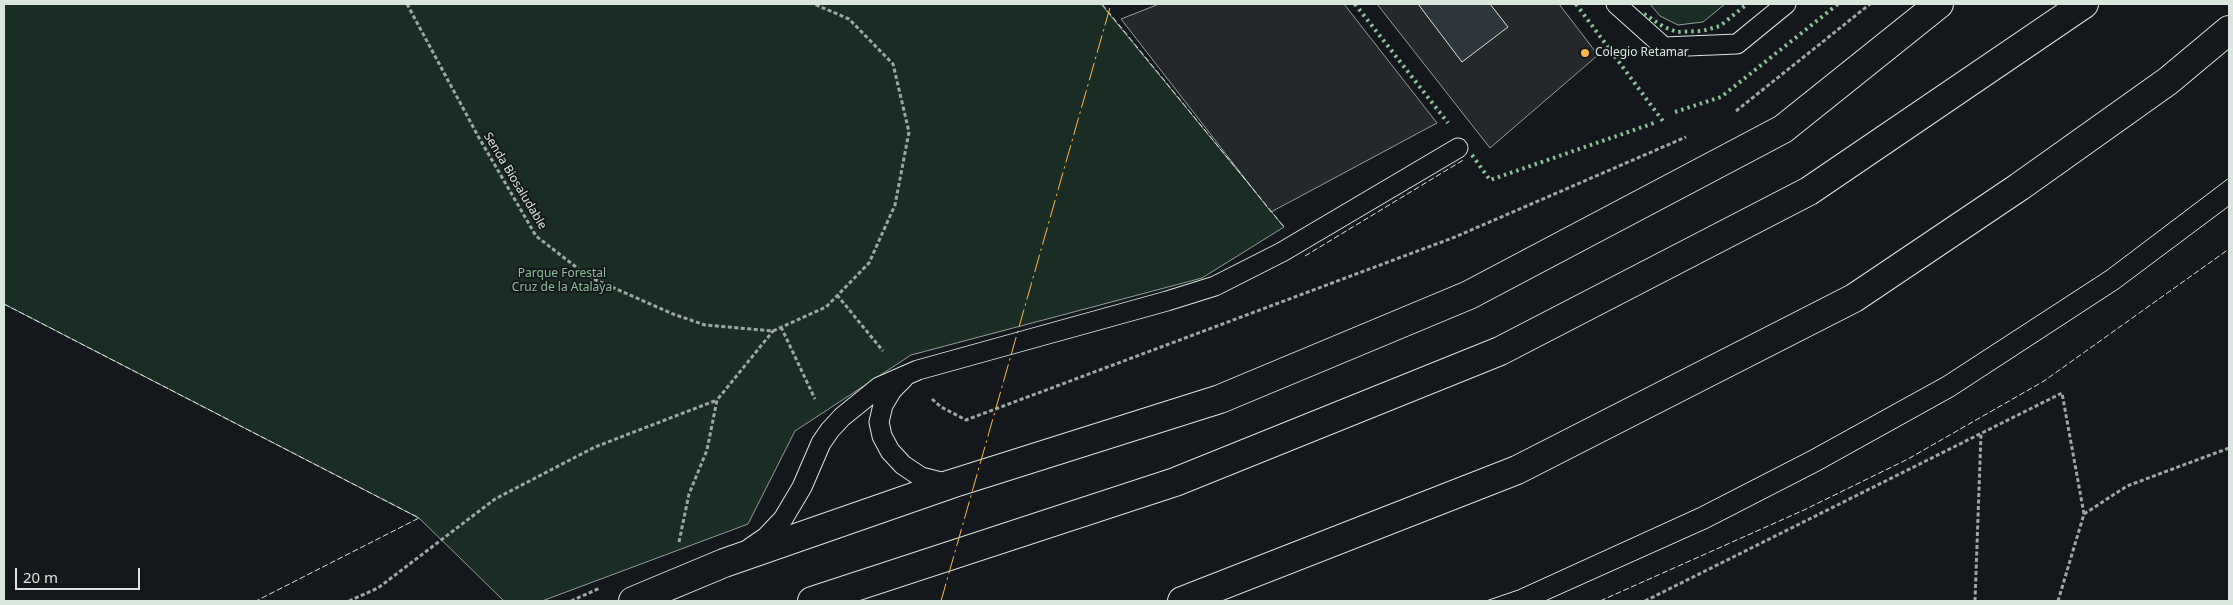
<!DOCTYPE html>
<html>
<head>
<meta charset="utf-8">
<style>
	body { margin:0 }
	#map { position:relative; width:2233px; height:605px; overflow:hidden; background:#14181c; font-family:"Noto Sans",sans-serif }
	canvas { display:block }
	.frame { position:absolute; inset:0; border:5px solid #d8e6dc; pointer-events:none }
	.scale { position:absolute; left:15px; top:568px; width:125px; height:22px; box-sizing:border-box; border:2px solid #d8e6dc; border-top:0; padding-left:6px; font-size:15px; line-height:18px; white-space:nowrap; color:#d8e6dc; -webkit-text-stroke:4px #14181c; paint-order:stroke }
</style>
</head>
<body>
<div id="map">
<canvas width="2233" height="605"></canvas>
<div class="frame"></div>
<div class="scale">20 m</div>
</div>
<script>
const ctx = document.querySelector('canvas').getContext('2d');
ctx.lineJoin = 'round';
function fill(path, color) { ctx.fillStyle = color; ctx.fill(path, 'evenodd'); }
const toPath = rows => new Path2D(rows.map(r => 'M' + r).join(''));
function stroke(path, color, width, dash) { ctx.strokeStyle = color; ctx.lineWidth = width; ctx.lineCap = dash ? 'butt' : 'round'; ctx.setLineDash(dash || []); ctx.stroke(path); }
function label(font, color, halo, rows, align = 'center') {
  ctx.font = font + ' "Noto Sans",sans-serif'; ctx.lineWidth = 4; ctx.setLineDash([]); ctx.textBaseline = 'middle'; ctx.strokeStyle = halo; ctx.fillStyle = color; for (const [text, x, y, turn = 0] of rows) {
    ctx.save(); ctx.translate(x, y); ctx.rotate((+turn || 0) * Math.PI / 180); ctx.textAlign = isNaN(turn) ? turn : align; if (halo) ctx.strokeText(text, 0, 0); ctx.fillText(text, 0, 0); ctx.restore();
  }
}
const green = toPath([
	[4,4,1101,4,1284,227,1202,278,911,355,795,431,748,524,542,601,504,601,419,518,4,304,4,4],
	[1650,4,1725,4,1703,22,1678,25,1660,16,1650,4]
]);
fill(green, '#1a2d24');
stroke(green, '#939e99', 1);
const parking = toPath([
	[1159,4,1344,4,1437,123,1271,212,1121,19,1159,4],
	[1377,4,1559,4,1598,55,1490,148,1377,4]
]);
fill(parking, '#24282b');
stroke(parking, '#939e99', 1);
const building = toPath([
	[1418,4,1490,4,1508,27,1462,62,1418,4]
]);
fill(building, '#2c363c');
stroke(building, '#d8e6dc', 1);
const service = toPath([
	[1616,4,1664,47,1737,44,1786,4],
	[904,378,892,390,883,405,879,422,882,436,890,451,903,465,921,477,949,484],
	[750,548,766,537,783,519,802,487,821,443,830,430,842,417,879,387,918,370,1167,301,1215,286,1282,252,1458,148]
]);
const trunk = toPath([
	[633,601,724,563,951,484,1220,399,1469,295,1783,129,1939,4],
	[812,601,1175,482,1500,351,1809,191,2084,4],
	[1182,601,1517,470,1854,298,2019,187,2168,81,2229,30]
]);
stroke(service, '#d8e6dc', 21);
stroke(trunk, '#d8e6dc', 30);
stroke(toPath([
	[407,4,478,136,536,236,589,277,673,314,705,325,773,331,826,307,869,263,895,205,909,132,893,64,849,19,814,4],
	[1736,111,1870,4],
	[837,295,883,351],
	[781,327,815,399],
	[932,399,941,407,966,420,1455,237,1686,137],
	[2084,514,2127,486,2229,448],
	[679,542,689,494,707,450,717,400,773,331],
	[349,601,378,588,495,499,595,447,717,400],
	[571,601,600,588],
	[1645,601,2062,393,2084,514,2058,601],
	[1975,601,1981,434]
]), '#9da8a2', 3, [4, 2.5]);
stroke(service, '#14181c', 19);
stroke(trunk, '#14181c', 28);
stroke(toPath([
	[1486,601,1518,590,1698,508,1809,451,1943,377,2106,271,2229,178],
	[1545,601,1708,528,1819,471,1954,396,2118,289,2229,206]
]), '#d8e6dc', 1);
stroke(toPath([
	[1355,4,1448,123],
	[1576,4,1665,124],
	[1644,14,1664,27,1677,32,1702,31,1720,26,1747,4],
	[1675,112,1721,97,1838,4],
	[1472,155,1490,180,1654,123]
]), '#8ac095', 4, [2.5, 4]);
stroke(toPath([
	[1102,4,1284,227],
	[1305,256,1465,159],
	[4,304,419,518,256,601],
	[1600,601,1804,510,1908,459,2044,381,2229,249]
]), '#d8e6dc', 1, [6, 2.5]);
stroke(toPath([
	[941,601,1111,4]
]), '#ffb74d', 1, [18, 4, 2.5, 4]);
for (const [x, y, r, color] of [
	[1585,53,5,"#ffb74d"]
]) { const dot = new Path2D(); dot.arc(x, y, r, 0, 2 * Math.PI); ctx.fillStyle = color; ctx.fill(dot); stroke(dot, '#14181c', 2); }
label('12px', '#d8e6dc', '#14181c', [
	["Colegio Retamar",1595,53]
], 'left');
label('12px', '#d8e6dc', '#14181c', [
	["Senda Biosaludable",515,181,59]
]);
label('12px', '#8ac095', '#14181c', [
	["Parque Forestal",562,274],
	["Cruz de la Atalaya",562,288]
]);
</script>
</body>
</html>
